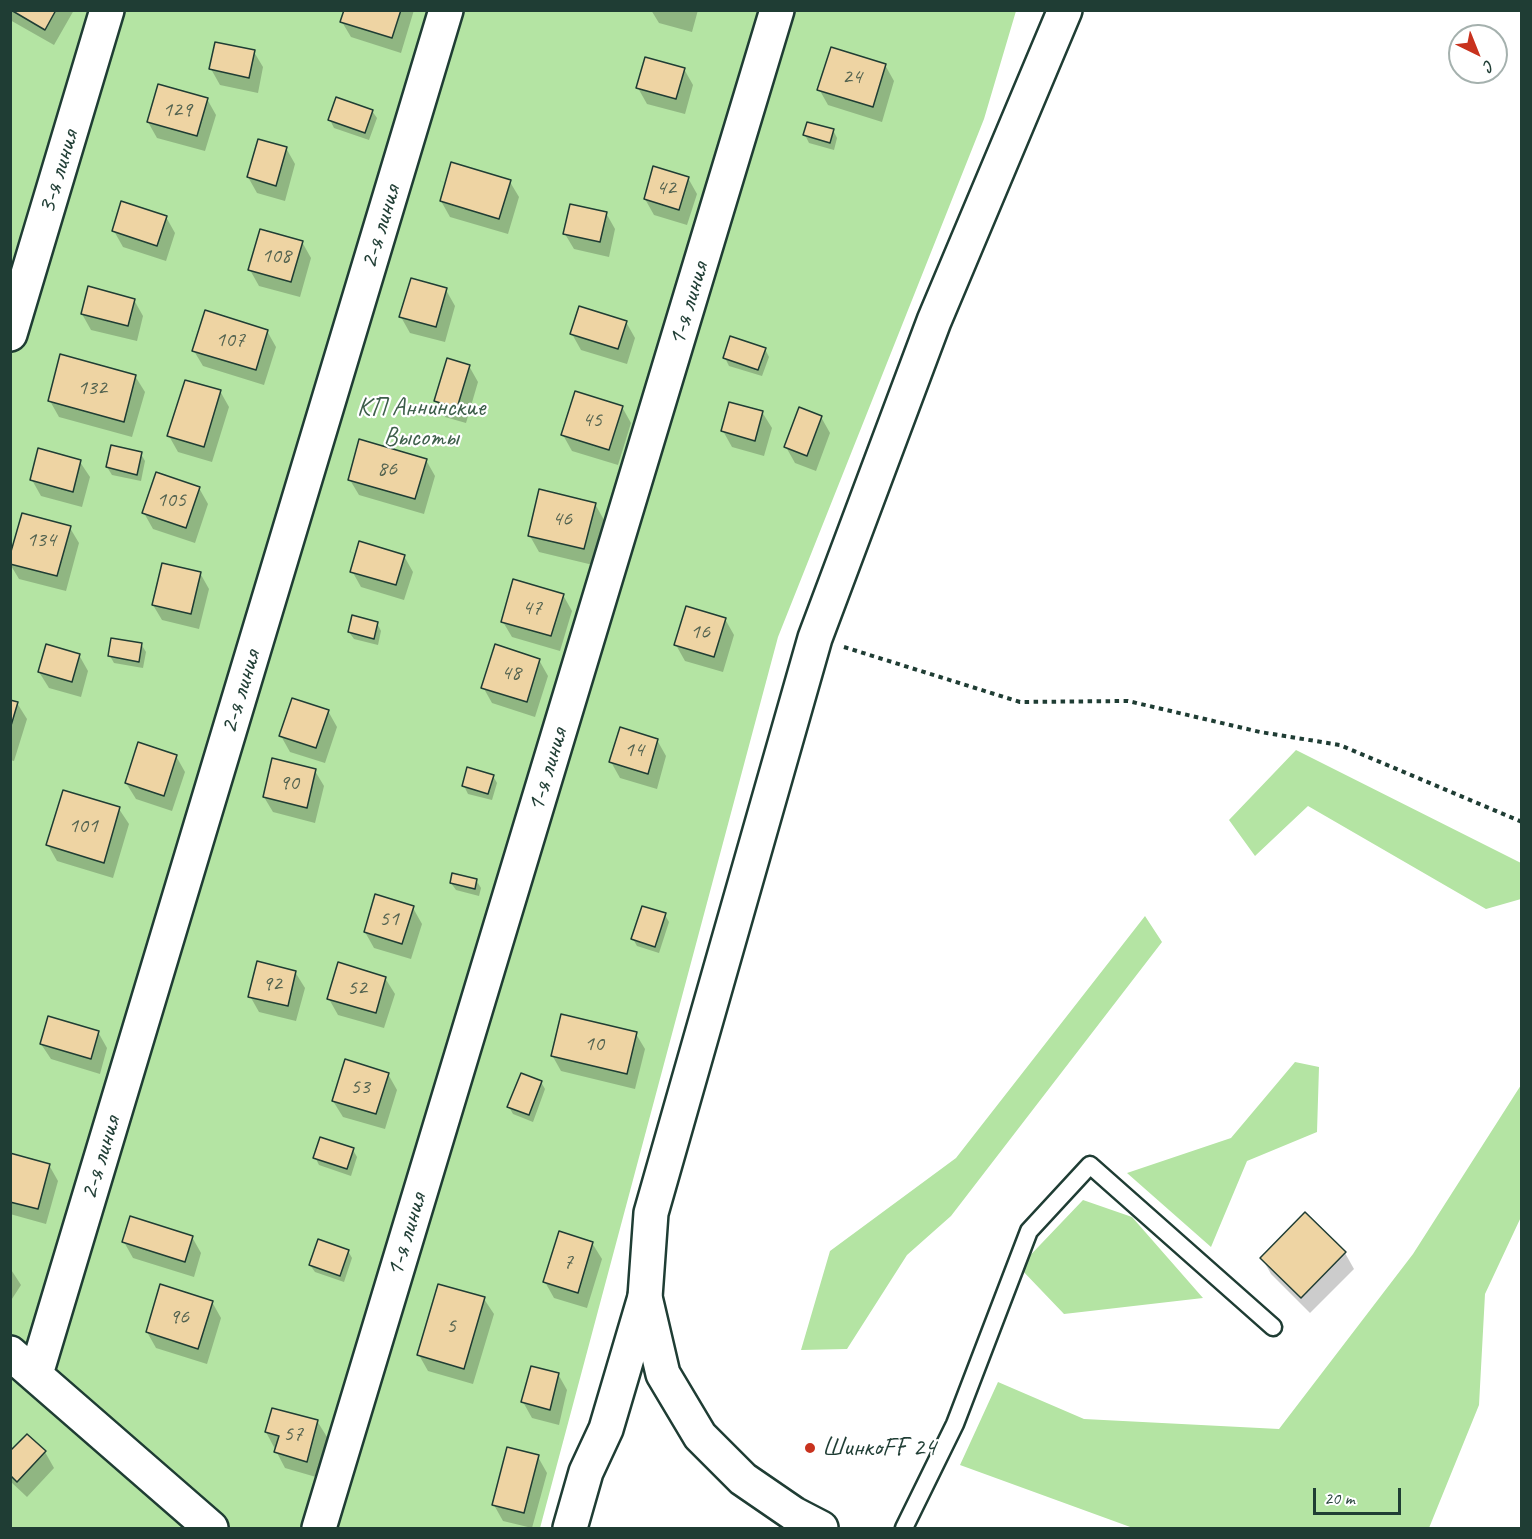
<!DOCTYPE html>
<html>
<head>
<meta charset="utf-8">
<style>
	body { margin:0 }
	#map { position:relative; width:1532px; height:1539px; overflow:hidden; background:#fff; font-family:Caveat,sans-serif }
	canvas { display:block }
	.frame { position:absolute; inset:0; border:12px solid #1f3d34; pointer-events:none }
	.north { position:absolute; left:1448px; top:24px; width:60px; height:60px; box-sizing:border-box; background:#fff; border:2px solid #a5b1ae; border-radius:50%; rotate:137deg; font-size:16px; font-weight:700; line-height:24px; text-align:center; color:#1f3d34 }
	.north::after { content:''; display:block; margin:auto; width:21px; height:27px; background:#c8321e; clip-path:polygon(50% 0,100% 100%,50% 72%,0 100%) }
	.scale { position:absolute; left:1313px; top:1488px; width:88px; height:27px; box-sizing:border-box; border:3px solid #1f3d34; border-top:0; padding-left:8px; font-size:18px; line-height:21px; white-space:nowrap; color:#1f3d34; -webkit-text-stroke:4px #fff; paint-order:stroke }
</style>
</head>
<body>
<div id="map">
<canvas width="1532" height="1539"></canvas>
<div class="frame"></div>
<div class="north">С</div>
<div class="scale">20 m</div>
</div>
<script>
const ctx = document.querySelector('canvas').getContext('2d');
ctx.lineJoin = 'round';
function fill(path, color) { ctx.fillStyle = color; ctx.fill(path, 'evenodd'); }
const toPath = rows => new Path2D(rows.map(r => 'M' + r).join(''));
function stroke(path, color, width, dash) { ctx.strokeStyle = color; ctx.lineWidth = width; ctx.lineCap = dash ? 'butt' : 'round'; ctx.setLineDash(dash || []); ctx.stroke(path); }
function label(font, color, halo, rows, align = 'center') {
  ctx.font = font + ' Caveat,sans-serif'; ctx.lineWidth = 4.5; ctx.setLineDash([]); ctx.textBaseline = 'middle'; ctx.strokeStyle = halo; ctx.fillStyle = color; for (const [text, x, y, turn = 0] of rows) {
    ctx.save(); ctx.translate(x, y); ctx.rotate((+turn || 0) * Math.PI / 180); ctx.textAlign = isNaN(turn) ? turn : align; if (halo) ctx.strokeText(text, 0, 0); ctx.fillText(text, 0, 0); ctx.restore();
  }
}
fill(toPath([
	[10,11,1016,11,984,119,778,637,540,1528,11,1528],
	[1296,750,1521,863,1521,899,1486,909,1308,806,1255,856,1229,820],
	[1145,916,1162,942,951,1216,907,1255,847,1349,801,1350,830,1251,956,1158],
	[1295,1062,1319,1067,1317,1132,1247,1161,1211,1247,1127,1173,1231,1138],
	[1521,1085,1521,1217,1485,1294,1479,1405,1429,1528,1133,1528,960,1465,998,1382,1084,1419,1279,1429,1413,1254],
	[1083,1200,1132,1217,1203,1298,1064,1314,1019,1267]
]), '#b4e4a3');
fill(toPath([
	[10,10,74,10,54,45,10,20],
	[345,10,414,10,401,53,351,37,342,22],
	[651,10,698,10,692,32,659,23],
	[254,52,263,67,258,93,220,85,211,69],
	[885,65,894,81,882,122,828,105,819,89],
	[684,69,693,85,685,114,647,104,638,88],
	[207,99,216,115,205,151,157,138,148,122],
	[372,111,377,118,369,140,334,128,330,120],
	[833,130,837,138,834,150,809,143,805,135],
	[286,148,295,164,285,201,257,193,248,177],
	[688,178,697,194,687,225,654,215,645,199],
	[510,182,519,197,508,234,450,217,441,201],
	[606,213,615,229,609,257,574,249,565,234],
	[166,217,175,233,166,261,123,247,114,231],
	[302,242,311,258,300,297,259,286,250,270],
	[446,290,455,306,445,342,410,333,401,317],
	[134,300,143,316,137,341,91,330,82,314],
	[626,322,635,338,627,364,581,350,572,334],
	[267,331,276,347,264,385,203,366,194,351],
	[765,349,769,357,762,376,729,366,725,358],
	[469,366,478,382,466,423,445,417,436,401],
	[135,376,145,392,132,437,59,417,50,401],
	[220,391,229,407,212,462,178,452,169,436],
	[622,407,631,423,618,465,572,451,563,435],
	[762,412,772,428,764,456,732,447,723,431],
	[821,417,830,433,816,471,795,463,786,447],
	[141,454,145,461,141,481,112,475,107,467],
	[426,460,435,476,424,514,359,495,350,480],
	[80,462,90,477,82,507,41,496,32,480],
	[199,488,208,504,195,543,153,529,144,513],
	[595,504,604,520,593,565,539,552,530,536],
	[70,528,79,543,66,591,19,579,10,564],
	[404,556,413,572,404,600,361,587,352,571],
	[200,573,209,589,199,629,162,620,153,605],
	[563,595,572,611,560,651,512,637,503,622],
	[725,619,734,635,723,672,685,661,676,645],
	[377,623,381,631,378,645,354,639,349,632],
	[141,644,146,652,143,668,114,663,110,656],
	[79,655,88,671,81,697,49,688,39,672],
	[539,660,548,676,535,717,492,703,483,687],
	[10,701,17,703,27,719,14,761,10,760],
	[328,711,337,727,325,763,290,752,281,736],
	[657,740,666,756,657,789,620,778,611,762],
	[176,756,185,772,172,811,136,799,126,783],
	[315,771,324,786,315,823,273,812,264,797],
	[493,776,497,783,492,800,468,794,464,786],
	[119,809,129,824,113,878,57,861,48,845],
	[476,880,481,888,479,896,456,890,451,883],
	[413,908,422,924,411,959,374,948,365,932],
	[665,915,669,922,659,953,637,946,633,939],
	[295,972,305,988,296,1021,259,1012,250,996],
	[385,978,395,994,384,1028,338,1015,329,999],
	[98,1032,107,1048,100,1074,51,1059,41,1044],
	[636,1034,645,1049,635,1089,561,1071,552,1055],
	[388,1074,397,1090,385,1129,343,1117,333,1101],
	[541,1082,545,1089,533,1122,513,1114,509,1107],
	[353,1150,357,1157,351,1176,319,1165,315,1157],
	[10,1154,49,1165,58,1181,46,1224,10,1214],
	[192,1237,201,1253,194,1277,133,1258,124,1242],
	[592,1243,602,1259,587,1308,554,1298,545,1282],
	[348,1251,352,1258,344,1282,315,1272,310,1265],
	[1345,1253,1354,1269,1310,1313,1271,1274,1262,1258],
	[10,1268,21,1285,10,1302],
	[484,1299,494,1314,473,1384,428,1371,419,1355],
	[212,1302,221,1318,207,1364,156,1348,147,1332],
	[558,1374,567,1390,559,1425,532,1418,523,1402],
	[317,1421,327,1437,316,1477,285,1468,266,1432],
	[45,1452,54,1468,27,1497,10,1481,10,1453],
	[538,1457,547,1473,532,1528,503,1521,494,1505]
]), '#0003');
const building = toPath([
	[11,10,56,10,45,30,11,10],
	[344,10,401,10,392,38,340,22,344,10],
	[215,42,255,50,249,78,209,69,215,42],
	[831,47,886,64,873,107,817,90,831,47],
	[645,57,685,68,676,99,636,88,645,57],
	[158,84,208,98,197,136,147,122,158,84],
	[336,97,373,110,365,133,328,120,336,97],
	[807,122,834,129,830,143,803,135,807,122],
	[258,139,287,147,276,186,247,177,258,139],
	[451,162,511,180,499,219,440,201,451,162],
	[653,166,689,177,679,210,644,199,653,166],
	[121,201,167,216,157,246,112,231,121,201],
	[570,204,607,212,600,242,563,234,570,204],
	[260,229,303,241,291,282,248,270,260,229],
	[411,278,447,288,436,327,399,317,411,278],
	[88,286,135,299,128,326,81,314,88,286],
	[579,306,627,321,618,349,570,334,579,306],
	[205,310,268,330,256,370,192,351,205,310],
	[730,336,766,348,758,370,723,358,730,336],
	[60,354,136,375,124,422,48,401,60,354],
	[447,358,470,365,457,408,434,401,447,358],
	[185,380,221,390,204,447,167,436,185,380],
	[575,391,623,406,609,450,561,435,575,391],
	[729,402,763,411,755,441,721,431,729,402],
	[799,407,822,416,807,456,784,447,799,407],
	[359,439,427,459,415,499,348,480,359,439],
	[111,445,142,452,137,475,106,467,111,445],
	[38,448,81,460,73,492,30,480,38,448],
	[156,472,200,487,186,528,142,513,156,472],
	[539,489,596,503,584,549,528,536,539,489],
	[22,513,71,526,57,576,10,564,10,555,22,513],
	[359,541,405,555,396,585,350,572,359,541],
	[162,563,201,572,191,614,152,605,162,563],
	[513,579,564,594,551,636,501,622,513,579],
	[686,606,726,618,714,657,674,645,686,606],
	[352,615,378,622,374,639,348,632,352,615],
	[111,638,142,643,139,662,108,656,111,638],
	[46,644,80,654,72,682,38,672,46,644],
	[495,644,540,659,527,702,481,688,495,644],
	[292,698,329,710,316,748,279,736,292,698],
	[10,700,18,702,10,729,10,700],
	[620,727,658,739,648,774,609,762,620,727],
	[138,742,177,755,164,796,125,783,138,742],
	[272,758,316,769,307,808,263,797,272,758],
	[467,767,494,775,488,794,462,786,467,767],
	[63,790,120,807,104,863,46,845,63,790],
	[452,873,477,879,475,889,450,883,452,873],
	[375,894,414,906,402,944,364,932,375,894],
	[642,906,666,913,655,947,631,939,642,906],
	[257,961,296,971,288,1006,248,997,257,961],
	[338,962,386,977,376,1013,327,999,338,962],
	[561,1014,637,1032,627,1074,551,1056,561,1014],
	[48,1016,99,1031,91,1059,40,1044,48,1016],
	[345,1059,389,1073,376,1114,332,1101,345,1059],
	[521,1073,542,1081,529,1115,507,1107,521,1073],
	[320,1137,354,1148,347,1169,313,1158,320,1137],
	[10,1153,50,1164,38,1209,10,1202,10,1153],
	[1305,1212,1346,1252,1301,1298,1260,1258,1305,1212],
	[130,1216,193,1236,185,1262,122,1242,130,1216],
	[559,1231,593,1242,578,1293,543,1282,559,1231],
	[318,1239,349,1250,340,1276,309,1265,318,1239],
	[160,1284,213,1301,198,1349,146,1332,160,1284],
	[438,1284,485,1297,464,1369,417,1355,438,1284],
	[531,1366,559,1373,550,1410,521,1402,531,1366],
	[272,1408,318,1420,307,1462,274,1452,279,1436,265,1432,272,1408],
	[27,1434,46,1451,17,1482,10,1475,10,1451,27,1434],
	[507,1447,539,1455,524,1513,492,1505,507,1447]
]);
fill(building, '#eed4a3');
stroke(building, '#1f3d34', 1.5);
const lane = toPath([
	[904,1528,955,1424,1029,1231,1090,1165,1273,1327]
]);
const street = toPath([
	[10,334,107,10],
	[10,1353,211,1528],
	[36,1374,446,10],
	[319,1528,777,10],
	[570,1528,586,1472,606,1429,645,1297]
]);
const secondary = toPath([
	[821,1528,794,1514,743,1479,700,1436,663,1374,645,1297,651,1213,815,638,934,321,1065,10]
]);
stroke(lane, '#1f3d34', 21);
stroke(street, '#1f3d34', 38);
stroke(secondary, '#1f3d34', 38);
stroke(toPath([
	[844,647,1020,702,1128,701,1260,732,1340,745,1522,822]
]), '#1f3d34', 4, [4.5, 4.5]);
stroke(lane, '#fff', 16);
stroke(street, '#fff', 33);
stroke(secondary, '#fff', 33);
for (const [x, y, r, color] of [
	[810,1448,6,"#c8321e"]
]) { const dot = new Path2D(); dot.arc(x, y, r, 0, 2 * Math.PI); ctx.fillStyle = color; ctx.fill(dot); stroke(dot, '#fff', 2); }
label('22px', '#536350', null, [
	["24",852,77],
	["129",177,110],
	["42",666,188],
	["108",276,256],
	["107",230,340],
	["132",92,388],
	["45",592,420],
	["86",387,469],
	["105",171,500],
	["46",562,519],
	["134",41,540],
	["47",532,608],
	["16",700,632],
	["48",511,673],
	["14",634,750],
	["90",289,783],
	["101",83,826],
	["51",389,919],
	["92",272,984],
	["52",357,988],
	["10",594,1044],
	["53",360,1087],
	["7",568,1262],
	["96",179,1317],
	["5",451,1326],
	["57",293,1434]
]);
label('26px', '#1f3d34', '#fff', [
	["3-я линия",59,172,-73],
	["2-я линия",381,227,-73],
	["1-я линия",689,304,-73],
	["2-я линия",241,692,-73],
	["1-я линия",548,770,-73],
	["2-я линия",101,1158,-73],
	["1-я линия",407,1235,-73]
]);
label('26px', '#3d5e4a', '#fff', [
	["КП Аннинские",421,408],
	["Высоты",421,438]
]);
label('26px', '#1f3d34', '#fff', [
	["ШинкоFF 24",822,1448]
], 'left');
</script>
</body>
</html>
